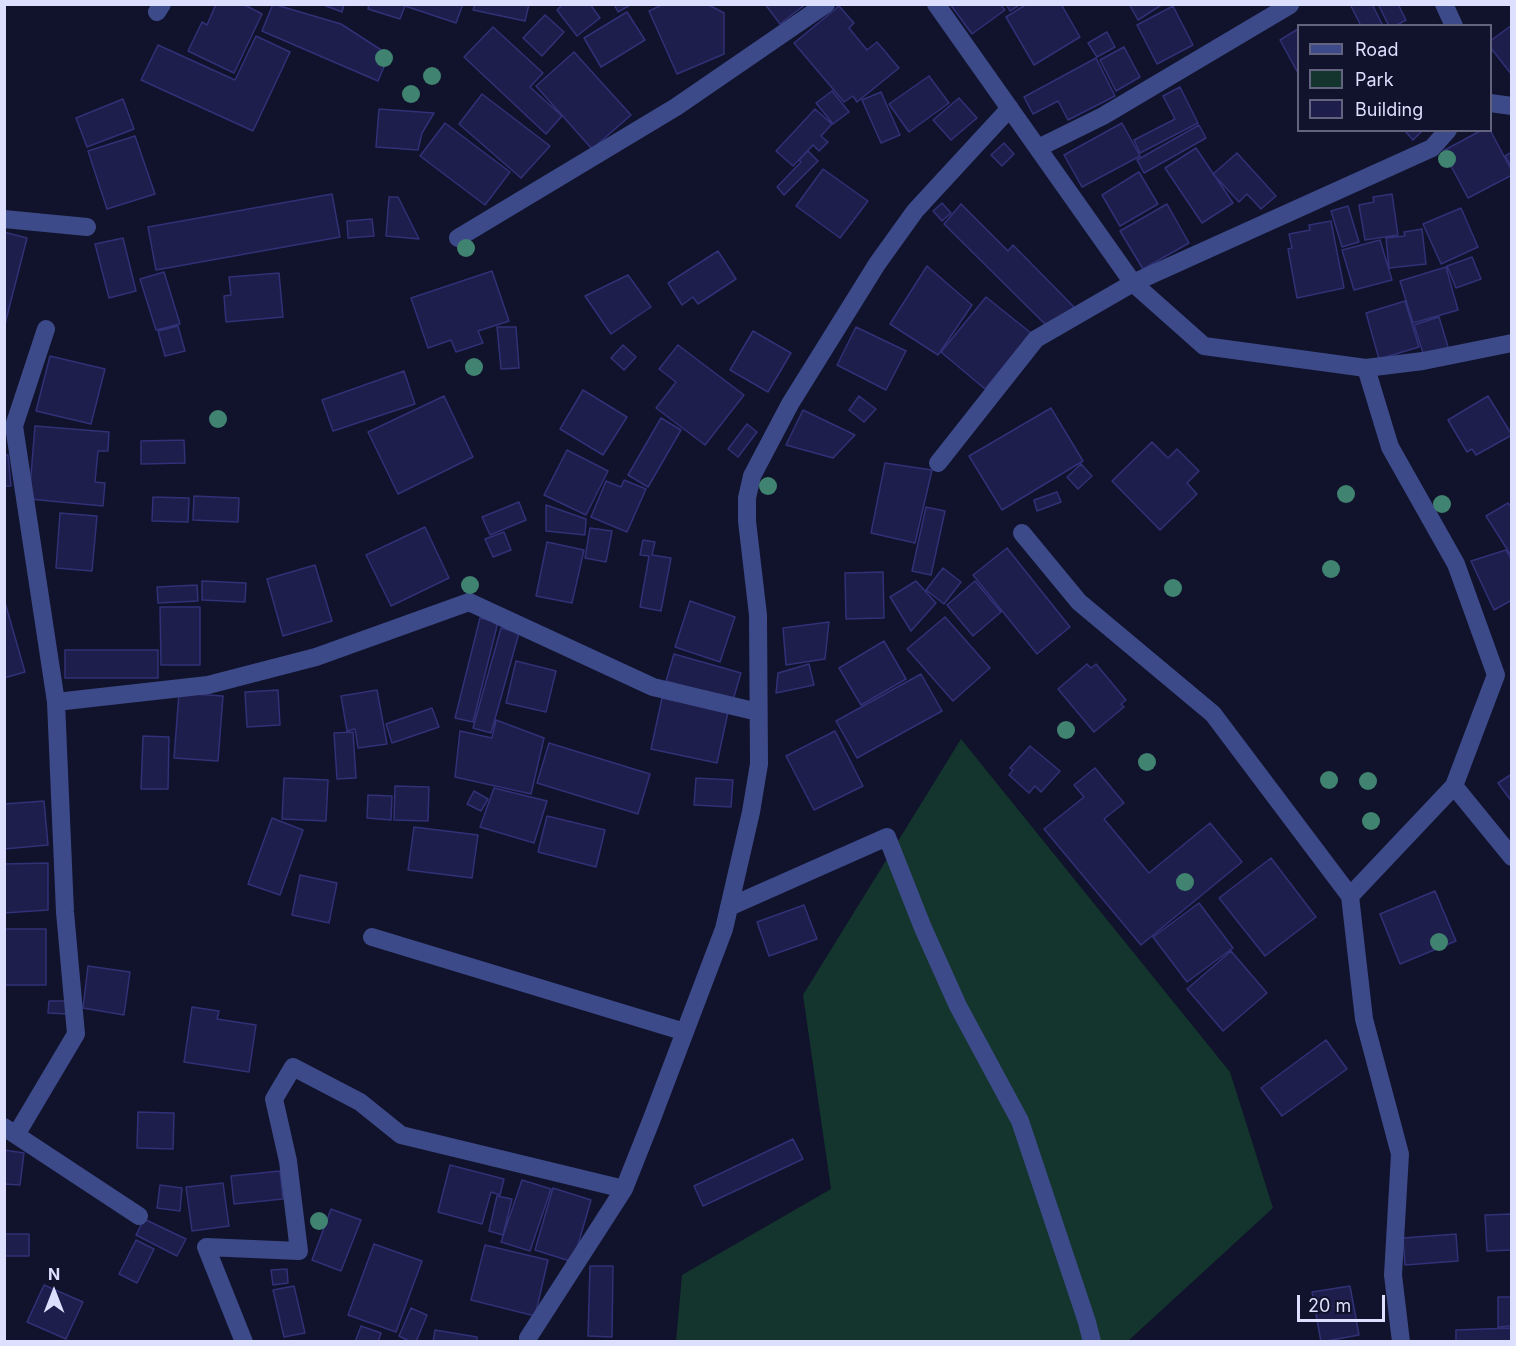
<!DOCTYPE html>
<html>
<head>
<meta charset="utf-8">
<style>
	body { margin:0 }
	#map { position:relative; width:1516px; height:1346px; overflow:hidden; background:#11122b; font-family:Inter,sans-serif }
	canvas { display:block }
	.frame { position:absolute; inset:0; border:6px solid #dcdffe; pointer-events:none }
	.legend { position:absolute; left:1297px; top:24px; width:195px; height:108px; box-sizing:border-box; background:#11122b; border:2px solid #62647f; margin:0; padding:8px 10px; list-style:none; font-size:18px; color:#dcdffe }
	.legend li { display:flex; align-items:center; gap:12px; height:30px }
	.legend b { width:30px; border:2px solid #62647f }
	.north { position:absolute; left:24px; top:1262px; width:60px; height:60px; -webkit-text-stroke:4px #11122b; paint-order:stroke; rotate:0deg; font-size:16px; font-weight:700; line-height:24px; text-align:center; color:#dcdffe }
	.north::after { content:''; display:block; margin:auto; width:21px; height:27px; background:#dcdffe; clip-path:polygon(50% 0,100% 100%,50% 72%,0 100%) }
	.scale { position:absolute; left:1297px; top:1295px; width:88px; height:27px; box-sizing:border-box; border:3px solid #dcdffe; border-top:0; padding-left:8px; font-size:18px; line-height:21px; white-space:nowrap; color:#dcdffe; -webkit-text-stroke:4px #11122b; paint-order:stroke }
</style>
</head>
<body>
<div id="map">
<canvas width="1516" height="1346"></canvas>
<div class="frame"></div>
<ul class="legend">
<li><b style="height:8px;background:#3d4a89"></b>Road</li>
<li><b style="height:16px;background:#14352d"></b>Park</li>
<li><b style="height:16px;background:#1e1e4c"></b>Building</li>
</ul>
<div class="north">N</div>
<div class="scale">20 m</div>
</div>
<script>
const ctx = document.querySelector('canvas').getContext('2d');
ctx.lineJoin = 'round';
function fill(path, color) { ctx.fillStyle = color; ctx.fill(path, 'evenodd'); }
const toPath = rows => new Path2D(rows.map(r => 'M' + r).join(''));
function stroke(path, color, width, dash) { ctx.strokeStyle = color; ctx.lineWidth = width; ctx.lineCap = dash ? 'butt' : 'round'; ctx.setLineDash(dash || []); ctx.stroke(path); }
fill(toPath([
	[961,739,1230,1072,1273,1208,1128,1341,676,1342,682,1275,831,1189,803,995]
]), '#14352d');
const building = toPath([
	[216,4,243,4,262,14,234,73,188,51,202,22,207,25,216,4],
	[273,4,341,24,389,55,378,81,262,31,273,4],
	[321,4,344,4,342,12,321,4],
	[369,4,463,4,456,23,405,6,400,19,368,9,369,4],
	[475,4,529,4,525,21,473,10,475,4],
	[563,4,590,4,600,18,577,36,557,10,563,4],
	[614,4,632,4,618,12,614,4],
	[664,4,707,4,724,13,724,54,677,74,649,11,664,4],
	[765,4,806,4,780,24,765,4],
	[950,4,1000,4,1005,10,972,34,950,4],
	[1006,4,1021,4,1010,11,1006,4],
	[1027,4,1061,4,1080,37,1034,65,1006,17,1027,4],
	[1129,4,1163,4,1138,20,1129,4],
	[1350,4,1372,4,1383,26,1361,26,1350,4],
	[1378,4,1398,4,1406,20,1395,26,1389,26,1378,4],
	[839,6,854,23,849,28,867,50,877,42,899,68,857,102,853,96,844,102,794,43,839,6],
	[1173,6,1193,45,1157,64,1137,25,1173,6],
	[627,12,645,40,601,67,584,38,627,12],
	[545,15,564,32,542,56,523,38,545,15],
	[1512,25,1512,75,1490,47,1490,41,1512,25],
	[493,27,543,73,530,87,562,116,546,134,464,57,493,27],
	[1298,29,1298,73,1280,40,1298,29],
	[1107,32,1115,47,1097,57,1088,43,1107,32],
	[256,36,290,52,253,131,141,80,158,45,235,80,256,36],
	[1124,47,1140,77,1116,91,1100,60,1124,47],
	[574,52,631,115,592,149,536,86,574,52],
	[1096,58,1115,96,1068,120,1058,101,1033,114,1024,97,1096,58],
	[929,76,949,103,909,132,889,104,929,76],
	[1180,87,1198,123,1140,153,1134,140,1175,119,1163,96,1180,87],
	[832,91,849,112,833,124,816,103,832,91],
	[881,92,900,135,881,143,862,100,881,92],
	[482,94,550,146,521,178,459,124,482,94],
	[959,98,977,118,951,140,933,120,959,98],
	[123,99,134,129,87,147,76,118,123,99],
	[379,109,434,113,422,133,418,150,376,147,379,109],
	[815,109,832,124,821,136,828,142,819,151,813,145,793,166,776,151,815,109],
	[445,123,510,172,485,205,420,156,445,123],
	[1122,123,1140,156,1082,187,1064,155,1122,123],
	[1199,125,1206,138,1144,173,1137,160,1199,125],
	[1404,130,1423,130,1413,140,1404,130],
	[1482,130,1490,130,1512,171,1512,175,1468,198,1443,151,1482,130],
	[135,136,155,194,107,209,88,151,135,136],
	[1004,143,1014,154,1002,166,991,155,1004,143],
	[1196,148,1233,203,1202,223,1165,168,1196,148],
	[808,151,818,161,784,195,777,187,801,162,799,160,808,151],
	[1512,152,1512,168,1505,156,1512,152],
	[1237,153,1276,196,1261,209,1247,194,1239,202,1213,174,1237,153],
	[823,169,868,201,840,238,796,206,823,169],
	[1139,172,1158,204,1120,226,1102,195,1139,172],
	[332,194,340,237,156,270,148,227,332,194],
	[1392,194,1398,235,1365,240,1359,205,1374,202,1373,197,1392,194],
	[389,197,398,197,419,239,386,236,389,197],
	[942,203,951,213,942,221,933,211,942,203],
	[961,204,1008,251,1013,245,1074,307,1051,330,944,224,961,204],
	[1167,204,1189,243,1143,269,1120,231,1167,204],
	[1348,206,1359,242,1342,247,1331,211,1348,206],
	[1461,208,1478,247,1441,264,1423,224,1461,208],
	[372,219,374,236,348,238,347,221,372,219],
	[1331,221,1344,288,1297,298,1288,249,1292,248,1289,234,1310,230,1309,225,1331,221],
	[1422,229,1426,264,1389,268,1386,238,1405,236,1404,232,1422,229],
	[4,232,27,238,5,324,4,324,4,232],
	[123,238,136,291,109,298,95,244,123,238],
	[1380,240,1392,280,1354,290,1342,250,1380,240],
	[718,251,736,279,698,304,693,297,682,305,668,283,718,251],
	[1472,257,1481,279,1456,288,1447,266,1472,257],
	[927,266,972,305,938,355,890,324,927,266],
	[1446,267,1458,310,1413,323,1400,281,1446,267],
	[492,271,509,321,478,331,483,343,456,352,451,340,428,348,411,298,492,271],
	[164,272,180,324,156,330,140,279,164,272],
	[279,273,283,317,226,322,224,296,231,295,229,277,279,273],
	[628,275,651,307,611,334,585,296,628,275],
	[986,297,1031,333,985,389,941,352,986,297],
	[1405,301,1419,347,1379,359,1366,313,1405,301],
	[1439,317,1449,350,1425,359,1414,325,1439,317],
	[178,326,185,351,165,356,158,331,178,326],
	[497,327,516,327,519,368,501,369,497,327],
	[856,327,906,351,886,390,837,365,856,327],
	[753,331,791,353,768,392,730,370,753,331],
	[623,345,636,357,624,370,611,358,623,345],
	[678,345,744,395,705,445,656,408,676,382,659,369,678,345],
	[50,356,105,369,91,424,36,411,50,356],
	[404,371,415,404,333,431,322,400,404,371],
	[583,390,627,417,603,455,560,429,583,390],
	[444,396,473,457,398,494,368,432,444,396],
	[859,396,876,409,864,422,849,410,859,396],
	[1488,396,1512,435,1476,455,1472,449,1467,452,1448,420,1488,396],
	[1051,408,1083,461,1002,510,969,456,1051,408],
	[803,410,855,435,833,458,786,445,803,410],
	[661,418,681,430,648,487,628,475,661,418],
	[747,424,757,432,738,457,728,449,747,424],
	[35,426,109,432,108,451,98,451,95,482,105,483,103,506,29,499,35,426],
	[184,440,185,463,141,464,141,441,184,440],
	[1152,442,1168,458,1177,449,1199,471,1187,483,1197,494,1160,530,1112,481,1152,442],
	[567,450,608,471,586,515,544,495,567,450],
	[4,455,8,455,11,486,4,486,4,455],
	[885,463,932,470,915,543,871,533,885,463],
	[1081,464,1092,476,1078,489,1067,477,1081,464],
	[624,480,646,489,627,532,591,517,606,481,621,487,624,480],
	[1057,492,1061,502,1037,511,1034,500,1057,492],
	[194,496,239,498,238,522,193,520,194,496],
	[153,497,189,498,188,522,152,521,153,497],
	[519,502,526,520,490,535,482,517,519,502],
	[1508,503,1512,508,1512,557,1486,516,1508,503],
	[546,505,586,519,585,535,546,531,546,505],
	[926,507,945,511,931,575,912,571,926,507],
	[60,513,97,516,92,571,56,568,60,513],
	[425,527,449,578,391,606,366,555,425,527],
	[590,528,612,531,606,562,585,558,590,528],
	[504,532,511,550,493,557,485,539,504,532],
	[643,540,655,542,652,555,671,558,661,611,640,607,649,556,640,555,643,540],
	[547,542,584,550,572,603,536,596,547,542],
	[1007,548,1070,627,1037,654,973,575,1007,548],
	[1506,550,1512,561,1512,600,1494,610,1471,561,1506,550],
	[315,565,332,621,283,636,267,579,315,565],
	[943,568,961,582,944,604,926,590,943,568],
	[883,572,884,618,846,619,845,573,883,572],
	[202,581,246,583,245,602,202,600,202,581],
	[916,581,936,603,911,631,890,597,916,581],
	[975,581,1001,612,973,636,947,605,975,581],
	[197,585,198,601,158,603,157,587,197,585],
	[4,599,25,672,4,678,4,599],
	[690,601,735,617,720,662,675,647,690,601],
	[160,607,200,607,200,665,161,665,160,607],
	[945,617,990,668,953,701,907,649,945,617],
	[480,618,498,622,473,722,455,718,480,618],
	[829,622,825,659,786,665,783,628,829,622],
	[501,628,519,633,491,733,473,728,501,628],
	[884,641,906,679,861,705,839,668,884,641],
	[65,650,158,650,158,678,65,678,65,650],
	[674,654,741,673,733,700,666,681,674,654],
	[516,661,556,671,546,712,506,703,516,661],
	[809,664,814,685,776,693,778,673,809,664],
	[1087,664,1091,668,1096,664,1126,700,1121,704,1124,707,1094,732,1058,689,1087,664],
	[921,674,942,711,857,758,836,721,921,674],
	[278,690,280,725,247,727,245,692,278,690],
	[377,690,387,744,358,748,355,729,347,731,341,696,377,690],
	[179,693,223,696,218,761,174,758,179,693],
	[662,698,728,712,717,763,651,749,662,698],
	[432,708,439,727,392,743,386,724,432,708],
	[496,720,544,738,531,794,455,777,460,731,492,738,496,720],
	[835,731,863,786,814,810,786,756,835,731],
	[353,732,356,778,337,779,334,733,353,732],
	[143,736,169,737,168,789,141,789,143,736],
	[549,743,650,774,638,814,537,783,549,743],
	[1030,746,1060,771,1041,792,1035,786,1029,793,1009,775,1013,770,1010,768,1030,746],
	[1095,768,1124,803,1104,819,1149,873,1210,823,1242,862,1141,945,1044,829,1084,797,1074,785,1095,768],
	[1512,774,1512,802,1498,783,1512,774],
	[284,778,328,780,326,821,282,819,284,778],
	[696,778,733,780,731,807,694,805,696,778],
	[395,786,429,787,428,821,394,820,395,786],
	[494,788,547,801,534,843,480,827,494,788],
	[474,791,488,799,481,811,467,804,474,791],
	[368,795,392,796,391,820,367,818,368,795],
	[44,801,48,845,4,849,4,804,44,801],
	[547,816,605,830,596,867,538,852,547,816],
	[272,818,303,830,280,895,248,884,272,818],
	[414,827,478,835,472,878,408,870,414,827],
	[1271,858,1316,917,1265,956,1219,898,1271,858],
	[48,863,48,910,4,913,4,864,48,863],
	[300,875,337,883,329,923,292,915,300,875],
	[1435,891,1456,941,1400,964,1380,914,1435,891],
	[1199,903,1233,948,1187,982,1153,937,1199,903],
	[804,905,817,939,769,956,757,922,804,905],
	[4,929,46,929,46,985,4,985,4,929],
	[1231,951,1267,993,1223,1031,1187,989,1231,951],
	[88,966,130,972,124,1015,83,1008,88,966],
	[49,1001,69,1001,69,1014,48,1013,49,1001],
	[192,1007,219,1011,217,1019,256,1025,249,1072,184,1062,192,1007],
	[1326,1040,1347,1069,1282,1116,1261,1088,1326,1040],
	[138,1112,174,1113,173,1149,137,1148,138,1112],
	[793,1139,803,1159,703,1206,694,1186,793,1139],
	[4,1150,24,1153,20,1185,4,1184,4,1150],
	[450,1165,504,1179,500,1195,491,1192,482,1224,438,1212,450,1165],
	[280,1171,283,1199,234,1204,231,1176,280,1171],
	[522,1180,551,1189,530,1251,501,1242,522,1180],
	[223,1183,229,1226,192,1231,186,1187,223,1183],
	[160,1185,182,1188,180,1211,157,1208,160,1185],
	[553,1188,591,1200,573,1262,535,1250,553,1188],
	[497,1196,512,1199,503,1235,489,1231,497,1196],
	[331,1209,361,1220,341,1271,312,1260,331,1209],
	[1512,1214,1512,1250,1487,1251,1485,1215,1512,1214],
	[144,1219,186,1239,177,1256,136,1235,144,1219],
	[4,1234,29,1234,29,1256,4,1256,4,1234],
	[1456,1234,1458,1261,1405,1265,1403,1238,1456,1234],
	[136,1240,154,1249,137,1283,119,1274,136,1240],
	[374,1244,422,1261,396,1332,348,1315,374,1244],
	[485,1245,548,1260,535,1316,471,1300,485,1245],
	[590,1266,613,1266,612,1337,588,1336,590,1266],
	[287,1269,288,1283,273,1285,271,1270,287,1269],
	[44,1285,83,1302,66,1339,27,1322,44,1285],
	[294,1286,305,1333,284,1337,273,1290,294,1286],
	[1350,1286,1359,1335,1321,1342,1312,1292,1350,1286],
	[1498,1297,1512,1297,1512,1326,1498,1327,1498,1297],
	[411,1308,427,1315,416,1342,411,1342,399,1336,411,1308],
	[361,1326,381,1333,378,1342,355,1342,361,1326],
	[1512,1328,1512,1342,1456,1342,1456,1330,1512,1328],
	[435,1330,477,1337,477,1342,433,1342,435,1330]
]);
fill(building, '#1e1e4c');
stroke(building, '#303177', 1.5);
stroke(toPath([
	[936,4,1133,283,1204,346,1366,368,1423,361,1512,343],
	[1444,4,1454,26],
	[157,12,162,4],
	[1490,103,1512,106],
	[1038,148,1103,116,1290,5],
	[4,219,87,227],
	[458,238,676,107,826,4],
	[46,329,14,426,56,702,208,685,316,657,469,602,653,687,758,712],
	[1366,368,1390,447,1456,564,1496,675,1454,786,1350,896,1364,1019,1400,1154,1393,1275,1401,1342],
	[938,463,1036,339,1133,283,1432,148,1448,130],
	[1022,533,1079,602,1213,714,1350,896],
	[1454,786,1512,857],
	[729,907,887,837,923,928,958,1006,1020,1121,1087,1322,1092,1342],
	[372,937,685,1032],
	[4,1127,139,1216],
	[16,1135,76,1034,65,912,56,702],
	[244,1342,206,1247,299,1251,288,1161,274,1099,293,1067,360,1102,401,1135,624,1189,651,1121,724,929,751,812,759,764,758,615,747,521,747,498,752,476,790,404,877,264,915,211,1010,108],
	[528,1342,528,1338,624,1189]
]), '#3d4a89', 18);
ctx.fillStyle = '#408370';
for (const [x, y] of [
	[384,58],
	[432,76],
	[411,94],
	[1447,159],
	[466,248],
	[474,367],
	[218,419],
	[768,486],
	[1346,494],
	[1442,504],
	[1331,569],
	[470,585],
	[1173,588],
	[1066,730],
	[1147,762],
	[1329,780],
	[1368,781],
	[1371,821],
	[1185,882],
	[1439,942],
	[319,1221]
]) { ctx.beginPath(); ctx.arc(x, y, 9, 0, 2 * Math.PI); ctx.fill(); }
</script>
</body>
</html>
